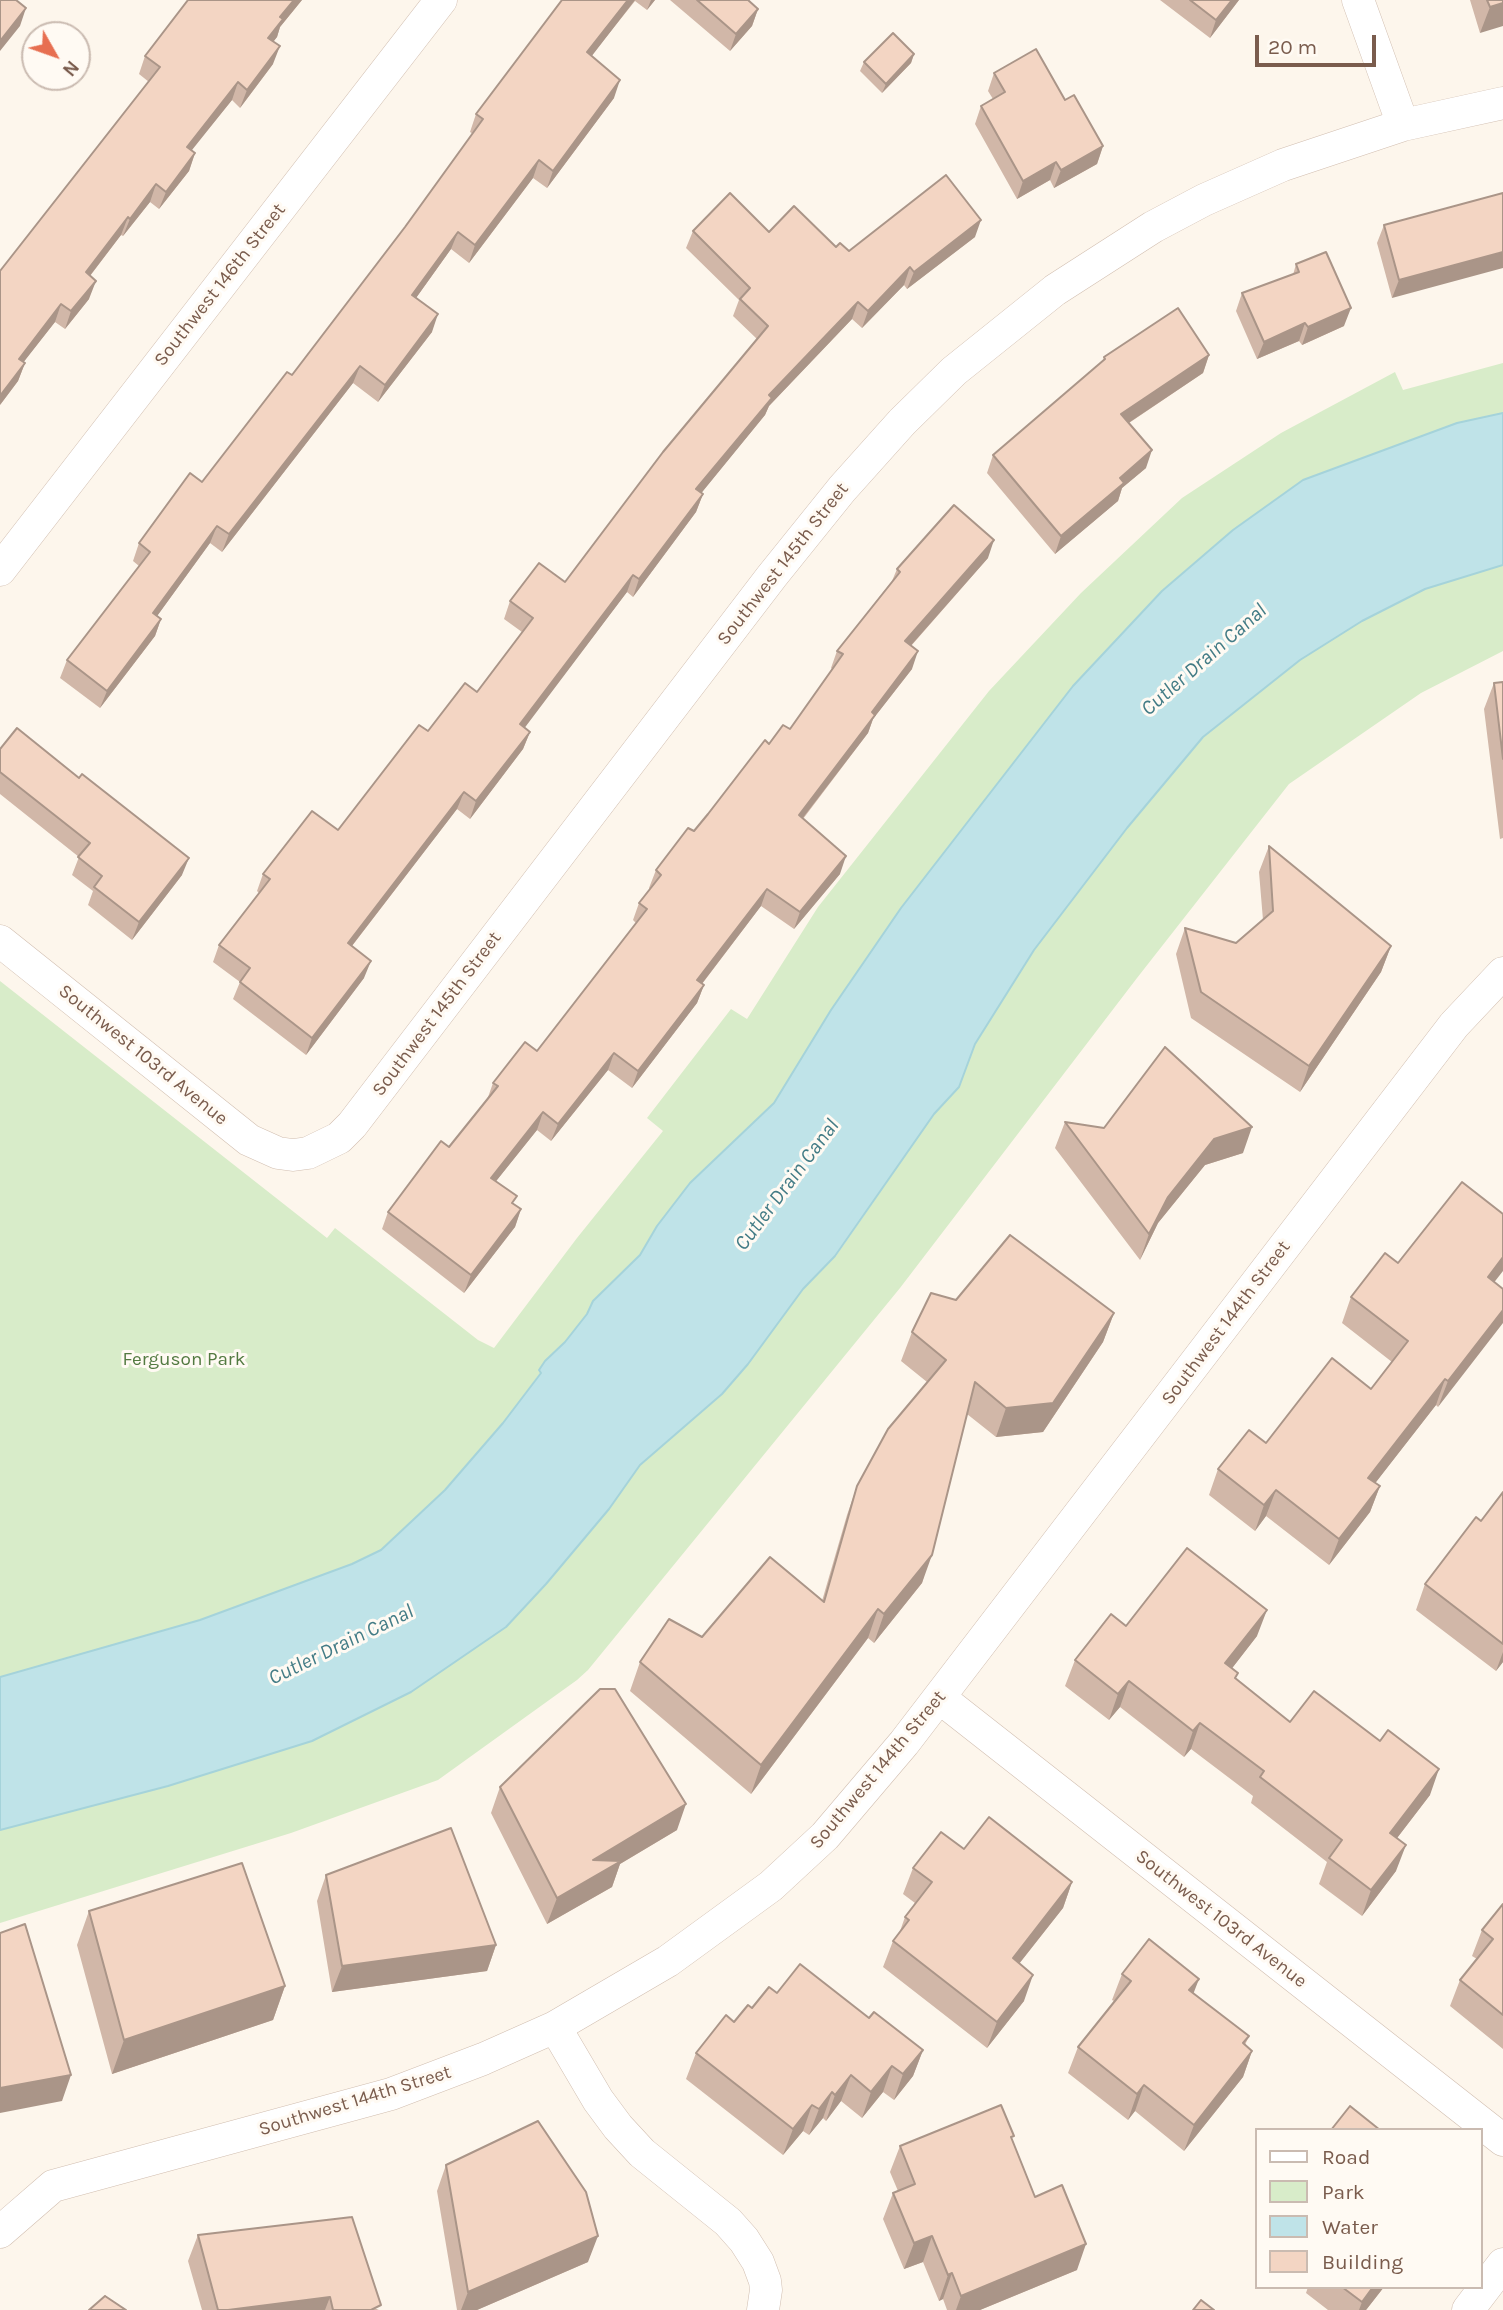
<!DOCTYPE html>
<html>
<head>
<meta charset="utf-8">
<style>
	body { margin:0 }
	#map { position:relative; width:1503px; height:2310px; overflow:hidden; background:#fdf6ec; font-family:Karla,sans-serif }
	canvas { display:block }
	.legend { position:absolute; left:1255px; top:2128px; width:228px; height:161px; box-sizing:border-box; background:#fffaf3; border:2px solid #cabbb1; margin:0; padding:9px 12px; list-style:none; font-size:21px; color:#7a5c4d }
	.legend li { display:flex; align-items:center; gap:14px; height:35px }
	.legend b { width:35px; border:2px solid #cabbb1 }
	.north { position:absolute; left:21px; top:21px; width:70px; height:70px; box-sizing:border-box; background:#fffaf3; border:2px solid #cabbb1; border-radius:50%; rotate:130deg; font-size:19px; font-weight:700; line-height:28px; text-align:center; color:#7a5c4d }
	.north::after { content:''; display:block; margin:auto; width:24px; height:32px; background:#e76f51; clip-path:polygon(50% 0,100% 100%,50% 72%,0 100%) }
	.scale { position:absolute; left:1255px; top:35px; width:121px; height:32px; box-sizing:border-box; border:4px solid #7a5c4d; border-top:0; padding-left:9px; font-size:21px; line-height:24px; white-space:nowrap; color:#7a5c4d; -webkit-text-stroke:5px #fffaf3; paint-order:stroke }
</style>
</head>
<body>
<div id="map">
<canvas width="1503" height="2310"></canvas>
<ul class="legend">
<li><b style="height:9px;background:#fff"></b>Road</li>
<li><b style="height:19px;background:#d8ecc9"></b>Park</li>
<li><b style="height:19px;background:#bfe3e8"></b>Water</li>
<li><b style="height:19px;background:#f3d5c3"></b>Building</li>
</ul>
<div class="north">N</div>
<div class="scale">20 m</div>
</div>
<script>
const ctx = document.querySelector('canvas').getContext('2d');
ctx.lineJoin = 'round';
function fill(path, color) { ctx.fillStyle = color; ctx.fill(path, 'evenodd'); }
const toPath = rows => new Path2D(rows.map(r => 'M' + r).join(''));
function stroke(path, color, width, dash) { ctx.strokeStyle = color; ctx.lineWidth = width; ctx.lineCap = dash ? 'butt' : 'round'; ctx.setLineDash(dash || []); ctx.stroke(path); }
function label(font, color, halo, rows, align = 'center') {
  ctx.font = font + ' Karla,sans-serif'; ctx.lineWidth = 6; ctx.setLineDash([]); ctx.textBaseline = 'middle'; ctx.strokeStyle = halo; ctx.fillStyle = color; for (const [text, x, y, turn = 0] of rows) {
    ctx.save(); ctx.translate(x, y); ctx.rotate((+turn || 0) * Math.PI / 180); ctx.textAlign = isNaN(turn) ? turn : align; if (halo) ctx.strokeText(text, 0, 0); ctx.fillText(text, 0, 0); ctx.restore();
  }
}
fill(toPath([
	[1503,363,1503,413,1457,423,1162,591,1073,686,901,908,831,1010,774,1103,690,1183,657,1226,640,1255,593,1301,587,1314,565,1342,545,1361,541,1372,503,1423,445,1490,408,1527,381,1550,352,1564,291,1587,200,1620,0,1677,0,981,327,1238,335,1228,478,1340,494,1348,577,1238,663,1131,647,1118,731,1009,747,1019,818,907,989,691,1081,593,1182,498,1281,433,1395,372,1403,390],
	[1503,565,1503,651,1421,693,1289,784,1137,978,900,1288,588,1670,577,1680,438,1780,291,1833,0,1923,0,1830,168,1786,312,1741,411,1692,506,1627,546,1584,609,1509,640,1465,722,1394,748,1364,803,1289,836,1256,934,1114,959,1087,975,1044,1034,950,1127,828,1203,737,1300,660,1362,621,1425,589]
]), '#d8ecc9');
const water = toPath([
	[1503,413,1503,565,1425,589,1362,621,1300,660,1203,737,1127,828,1034,950,975,1044,959,1087,934,1114,835,1256,803,1289,748,1364,722,1394,640,1465,609,1509,546,1584,506,1627,411,1692,312,1741,168,1786,0,1830,0,1677,200,1620,352,1564,381,1550,445,1490,503,1423,541,1373,539,1370,545,1361,565,1342,587,1314,593,1301,640,1255,657,1226,690,1183,774,1103,831,1010,901,908,1073,686,1162,591,1233,530,1303,480,1457,423,1503,413]
]);
fill(water, '#bfe3e8');
stroke(water, '#a5d3da', 2);
const minor = toPath([
	[1358,0,1403,125],
	[0,570,441,0],
	[0,941,249,1140,278,1153,293,1155,308,1153,339,1138,352,1125,772,576,842,489,902,422,954,371,1055,290,1153,227,1204,200,1283,165,1403,125,1503,103],
	[940,1698,1503,2140],
	[555,2027,598,2100,618,2127,642,2153,728,2222,744,2240,758,2262,765,2281,766,2290,763,2310],
	[0,2232,53,2186,391,2094,483,2059,555,2027,668,1961,771,1886,825,1836,904,1743,1454,1025,1503,973],
	[1468,2310,1503,2264]
]);
stroke(minor, '#d1beb0', 33);
stroke(minor, '#fff', 32);
fill(toPath([
	[188,0,302,0,280,27,277,37,273,42,273,64,240,108,232,100,191,150,195,153,189,171,159,209,150,202,123,236,121,235,90,276,89,299,65,329,55,322,23,362,25,363,18,381,0,405,149,82,139,74,145,56],
	[562,0,655,0,647,10,635,1,591,56,614,98,547,188,533,178,469,263,451,249,416,298,432,332,378,402,353,383,222,552,210,543,157,616,161,619,155,636,100,708,60,678,67,660,139,566,133,561,139,543,202,482,292,375,405,227,473,134,470,132,476,114],
	[670,0,748,0,758,9,752,26,730,51],
	[1160,0,1239,0,1210,38],
	[1470,0,1503,0,1480,33],
	[914,54,911,63,882,93,860,71,864,62],
	[994,73,1065,100,1103,146,1097,164,1054,188,1050,180,1017,199,975,124,981,106,993,99,988,91],
	[1503,193,1392,298,1377,243,1384,225],
	[693,231,769,232,836,247,849,251,975,237,907,289,904,285,862,328,852,319,769,406,765,415,701,493,703,494,696,512,633,597,627,592,524,727,530,732,523,749,470,819,457,809,352,946,364,978,306,1055,233,999,240,982,213,962,219,945,259,893,257,891,263,874,338,830,428,731,477,692,522,632,504,619,510,601,565,582,757,339,733,316,739,300,686,248],
	[1296,264,1344,326,1302,345,1299,341,1257,359,1236,311,1242,293,1293,275],
	[1209,355,1203,373,1129,423,1146,468,1122,488,1118,501,1055,554,987,473,993,455,1103,361,1104,357],
	[988,558,911,646,912,669,873,719,868,733,803,819,840,874,794,929,761,906,702,984,704,985,697,1003,632,1088,608,1070,551,1141,537,1130,496,1181,514,1204,521,1209,515,1227,464,1293,382,1229,388,1212,449,1147,487,1100,493,1083,537,1051,636,923,633,920,639,903,650,889,649,888,656,870,694,831,769,744,790,729,832,669,831,668,837,651,892,581,897,569],
	[1503,682,1503,838,1500,839,1484,709,1494,683],
	[0,749,182,875,132,940,88,905,93,891,72,875,79,857,0,794],
	[1269,846,1391,946,1381,972,1300,1092,1191,1018,1176,954,1185,928,1236,943,1263,920,1259,872],
	[1065,1122,1243,1153,1205,1165,1158,1223,1140,1260,1055,1148],
	[1398,1263,1495,1282,1438,1407,1436,1405,1375,1483,1380,1486,1370,1512,1329,1565,1266,1516,1255,1531,1209,1495,1218,1469,1266,1443,1371,1389,1392,1362,1342,1323,1351,1297],
	[956,1300,1114,1313,1103,1342,1043,1432,996,1437,967,1414,922,1583,874,1643,868,1638,751,1794,630,1691,640,1662,702,1637,822,1601,847,1515,857,1486,927,1382,901,1361,912,1332],
	[1503,1492,1503,1662,1496,1671,1416,1610,1425,1584,1481,1521],
	[1126,1626,1257,1636,1232,1668,1236,1679,1290,1722,1430,1795,1397,1838,1396,1871,1362,1916,1319,1884,1327,1862,1251,1803,1253,1796,1191,1749,1184,1757,1120,1707,1109,1720,1065,1686,1075,1660],
	[500,1787,677,1830,620,1864,612,1887,547,1924,491,1813],
	[964,1849,1072,1882,1063,1908,1019,1964,1024,2001,987,2048,883,1967,893,1941,899,1934,905,1917,915,1903,903,1894,913,1868],
	[326,1875,496,1945,487,1971,332,1992,317,1901],
	[1503,1904,1503,2049,1450,2006,1460,1980,1477,1959,1472,1956,1482,1930],
	[89,1911,285,1986,273,2020,112,2074,77,1945],
	[1122,1974,1193,1993,1249,2036,1245,2045,1252,2051,1243,2077,1184,2151,1135,2111,1128,2120,1068,2073,1078,2047,1114,2001,1112,2000],
	[777,1993,869,2018,923,2050,913,2076,894,2100,883,2092,862,2118,841,2101,826,2121,823,2118,809,2135,803,2131,783,2155,686,2079,696,2053,734,2022],
	[1012,2140,1035,2197,1077,2270,980,2310,947,2310,943,2299,939,2301,923,2262,904,2269,883,2219,893,2193,898,2191,890,2172,900,2146],
	[446,2165,588,2262,477,2310,457,2310,437,2191],
	[198,2235,379,2310,202,2310,188,2261],
	[1308,2287,1384,2287,1366,2310,1328,2310,1306,2293]
]), '#d1b7a8');
fill(toPath([
	[294,0,302,0,280,27,277,37,262,56,268,38,280,17],
	[628,0,635,0,581,70,587,52],
	[651,0,655,0,647,10],
	[1232,0,1239,0,1210,38,1216,20],
	[1503,3,1503,26,1480,33,1490,7],
	[26,8,20,26,0,51,0,41],
	[758,9,752,26,730,51,736,34],
	[280,46,273,64,240,108,247,90],
	[914,54,911,63,882,93,886,84],
	[620,80,614,98,547,188,553,171],
	[238,82,232,100,180,165,187,147],
	[1103,146,1097,164,1054,188,1061,170],
	[195,153,189,171,159,209,166,192],
	[539,160,533,178,469,263,475,245],
	[1056,162,1050,180,1017,199,1023,181],
	[156,184,150,202,123,236,130,219],
	[128,217,121,235,79,290,86,272],
	[981,220,975,237,907,289,914,272],
	[458,232,451,249,406,312,412,295],
	[1503,252,1503,268,1392,298,1399,280],
	[910,267,904,285,862,328,868,311],
	[96,281,89,299,65,329,71,311],
	[858,302,852,319,769,406,765,415,690,507,696,489,769,395],
	[61,304,55,322,12,377,19,359],
	[1351,308,1344,326,1302,345,1308,327],
	[438,314,432,332,378,402,385,385],
	[1305,323,1299,341,1257,359,1264,342],
	[1209,355,1203,373,1115,432,1121,414],
	[25,363,18,381,0,405,0,396],
	[360,366,353,383,222,552,229,534],
	[1152,450,1146,468,1122,488,1118,501,1055,554,1061,536,1120,478],
	[703,494,696,512,633,597,639,579],
	[217,526,210,543,147,630,153,613],
	[994,540,988,558,899,659,905,641],
	[633,575,627,592,514,742,520,724],
	[161,619,155,636,100,708,107,691],
	[918,651,912,669,873,719,868,733,792,832,799,815,872,712],
	[530,732,523,749,470,819,476,801],
	[464,792,457,809,341,960,348,943],
	[846,856,840,874,794,929,800,912],
	[189,858,182,875,132,940,139,922],
	[767,889,761,906,691,998,697,980],
	[1391,946,1381,972,1300,1092,1309,1066],
	[371,961,364,978,306,1055,312,1038],
	[704,985,697,1003,632,1088,638,1071],
	[614,1053,608,1070,551,1141,558,1124],
	[543,1112,537,1130,485,1195,491,1178],
	[1252,1127,1243,1153,1205,1165,1158,1223,1140,1260,1149,1234,1168,1197,1214,1139],
	[521,1209,515,1227,464,1293,471,1275],
	[1503,1257,1503,1271,1478,1303,1488,1277],
	[1503,1310,1503,1323,1438,1407,1448,1381],
	[1114,1313,1103,1342,1043,1432,996,1437,1006,1408],
	[1445,1379,1436,1405,1359,1504,1368,1478],
	[1380,1486,1370,1512,1329,1565,1339,1539],
	[1276,1490,1266,1516,1255,1531,1264,1505],
	[932,1555,922,1583,874,1643,884,1614],
	[878,1609,868,1638,751,1794,761,1765],
	[1267,1610,1257,1636,1216,1689,1225,1663],
	[1503,1652,1503,1662,1496,1671],
	[1129,1681,1120,1707,1109,1720,1118,1694],
	[1200,1723,1191,1749,1184,1757,1193,1731],
	[1439,1769,1430,1795,1381,1859,1390,1833],
	[686,1804,677,1830,620,1864,612,1887,547,1924,557,1898,593,1860],
	[1406,1845,1396,1871,1362,1916,1371,1890],
	[1072,1882,1063,1908,1003,1984,1013,1958],
	[496,1945,487,1971,332,1992,342,1966],
	[1033,1975,1024,2001,987,2048,997,2022],
	[1199,1979,1189,2005,1189,1990],
	[285,1986,273,2020,112,2074,124,2040],
	[923,2050,913,2076,894,2100,903,2074],
	[1252,2051,1243,2077,1184,2151,1194,2125],
	[892,2066,883,2092,862,2118,871,2092],
	[71,2075,62,2101,0,2113,0,2088],
	[851,2075,841,2101,826,2121,835,2095],
	[1144,2085,1135,2111,1128,2120,1137,2094],
	[832,2092,823,2118,809,2135,819,2109],
	[812,2105,803,2131,783,2155,793,2129],
	[598,2236,588,2262,477,2310,461,2310,468,2292],
	[932,2236,923,2262,904,2269,914,2243],
	[1086,2244,1077,2270,980,2310,956,2310,961,2296],
	[952,2273,943,2299,939,2301,948,2275],
	[1373,2287,1384,2287,1366,2310,1359,2310,1362,2302],
	[330,2297,325,2310,228,2310]
]), '#aa9588');
const building = toPath([
	[0,0,16,0,26,8,0,41,0,0],
	[188,0,294,0,280,17,283,19,268,38,280,46,247,90,238,82,187,147,195,153,166,192,156,184,130,219,128,217,86,272,96,281,71,311,61,304,19,359,25,363,0,396,0,271,160,67,145,56,188,0],
	[562,0,628,0,587,52,620,80,553,171,539,160,475,245,458,232,412,295,438,314,385,385,360,366,229,534,217,526,153,613,161,619,107,691,67,660,150,552,139,543,190,473,202,482,287,372,292,375,405,227,483,119,476,114,562,0],
	[697,0,748,0,758,9,736,34,697,0],
	[1190,0,1232,0,1216,20,1190,0],
	[1487,0,1503,0,1503,3,1490,7,1487,0],
	[893,33,914,54,886,84,864,62,893,33],
	[1036,49,1065,100,1074,95,1103,146,1061,170,1056,162,1023,181,981,106,1005,92,994,73,1036,49],
	[946,175,981,220,914,272,910,267,868,311,858,302,769,395,772,398,696,489,703,494,639,579,633,575,520,724,530,732,476,801,464,792,348,943,371,961,312,1038,240,982,250,968,219,945,270,879,263,874,312,811,338,830,419,725,428,731,465,683,477,692,533,618,510,601,539,563,565,582,663,452,768,326,740,299,750,288,693,231,730,193,769,232,794,206,836,247,840,243,849,251,946,175],
	[1503,193,1503,252,1399,280,1384,225,1503,193],
	[1326,252,1351,308,1308,327,1305,323,1264,342,1242,293,1299,272,1296,264,1326,252],
	[1178,308,1209,355,1121,414,1152,450,1120,478,1124,483,1061,536,993,455,1105,359,1104,357,1178,308],
	[954,505,994,540,905,641,918,651,872,712,875,715,799,815,846,856,800,912,767,889,697,980,704,985,638,1071,614,1053,558,1124,543,1112,491,1178,517,1196,512,1203,521,1209,471,1275,388,1212,441,1141,449,1147,498,1086,493,1083,525,1042,537,1051,647,909,639,903,661,875,656,870,688,828,694,831,708,814,765,740,769,744,783,725,790,729,843,654,837,651,900,572,897,569,954,505],
	[1503,682,1503,759,1494,683,1503,682],
	[17,728,79,778,82,774,189,858,139,922,94,887,102,876,78,857,90,843,0,772,0,749,17,728],
	[1269,846,1391,946,1309,1066,1201,992,1185,928,1236,943,1273,911,1269,846],
	[1165,1047,1252,1127,1214,1139,1168,1197,1149,1234,1065,1122,1104,1128,1165,1047],
	[1462,1182,1503,1214,1503,1257,1488,1277,1503,1289,1503,1310,1448,1381,1445,1379,1368,1478,1380,1486,1339,1539,1276,1490,1264,1505,1218,1469,1249,1430,1266,1443,1332,1358,1371,1389,1408,1341,1351,1297,1385,1253,1398,1263,1462,1182],
	[1010,1235,1114,1313,1053,1403,1006,1408,975,1382,932,1555,884,1614,878,1609,761,1765,640,1662,669,1619,702,1637,770,1557,824,1602,857,1486,888,1429,946,1360,912,1332,931,1293,956,1300,1010,1235],
	[1503,1492,1503,1644,1425,1584,1476,1517,1481,1521,1503,1492],
	[1187,1548,1267,1610,1225,1663,1238,1673,1235,1678,1290,1722,1314,1691,1380,1741,1388,1730,1439,1769,1390,1833,1406,1845,1371,1890,1329,1858,1342,1840,1260,1777,1264,1771,1200,1723,1193,1731,1129,1681,1118,1694,1075,1660,1111,1614,1126,1626,1187,1548],
	[600,1689,615,1689,686,1804,593,1860,621,1861,557,1898,500,1787,600,1689],
	[989,1817,1072,1882,1013,1958,1033,1975,997,2022,893,1941,909,1920,905,1917,932,1882,913,1868,941,1832,964,1849,989,1817],
	[451,1828,496,1945,342,1966,326,1875,451,1828],
	[242,1863,285,1986,124,2040,89,1911,242,1863],
	[1503,1904,1503,2015,1460,1980,1493,1939,1482,1930,1503,1904],
	[25,1924,71,2075,0,2088,0,1933,25,1924],
	[1149,1939,1199,1979,1189,1990,1249,2036,1243,2043,1252,2051,1194,2125,1144,2085,1137,2094,1078,2047,1131,1981,1122,1974,1149,1939],
	[800,1964,869,2018,874,2012,923,2050,903,2074,892,2066,871,2092,851,2075,835,2095,832,2092,819,2109,812,2105,793,2129,696,2053,726,2015,734,2022,748,2005,752,2008,769,1987,777,1993,800,1964],
	[1001,2105,1014,2136,1011,2137,1035,2197,1062,2185,1086,2244,961,2296,952,2273,948,2275,932,2236,914,2243,893,2193,915,2184,900,2146,1001,2105],
	[1350,2106,1380,2130,1331,2130,1350,2106],
	[538,2121,586,2192,598,2236,468,2292,446,2165,538,2121],
	[352,2217,381,2305,371,2310,333,2310,330,2297,228,2310,218,2310,198,2235,352,2217],
	[1342,2287,1373,2287,1362,2302,1342,2287],
	[105,2296,126,2310,89,2310,105,2296],
	[1201,2300,1214,2310,1193,2310,1201,2300]
]);
fill(building, '#f3d5c3');
stroke(building, '#aa9588', 2);
label('19px', '#7a5c4d', '#fffaf3', [
	["Southwest 146th Street",220,285,-52],
	["Southwest 145th Street",783,564,-52],
	["Southwest 145th Street",437,1014,-53],
	["Southwest 103rd Avenue",143,1055,39],
	["Southwest 144th Street",1226,1323,-53],
	["Southwest 144th Street",878,1770,-50],
	["Southwest 103rd Avenue",1221,1919,38],
	["Southwest 144th Street",355,2101,-17]
]);
label('19px', '#537a41', '#fffaf3', [
	["Ferguson Park",184,1360]
]);
label('italic 21px', '#437c86', '#fffaf3', [
	["Cutler Drain Canal",1204,660,-41],
	["Cutler Drain Canal",787,1185,-53],
	["Cutler Drain Canal",341,1645,-26]
]);
</script>
</body>
</html>
